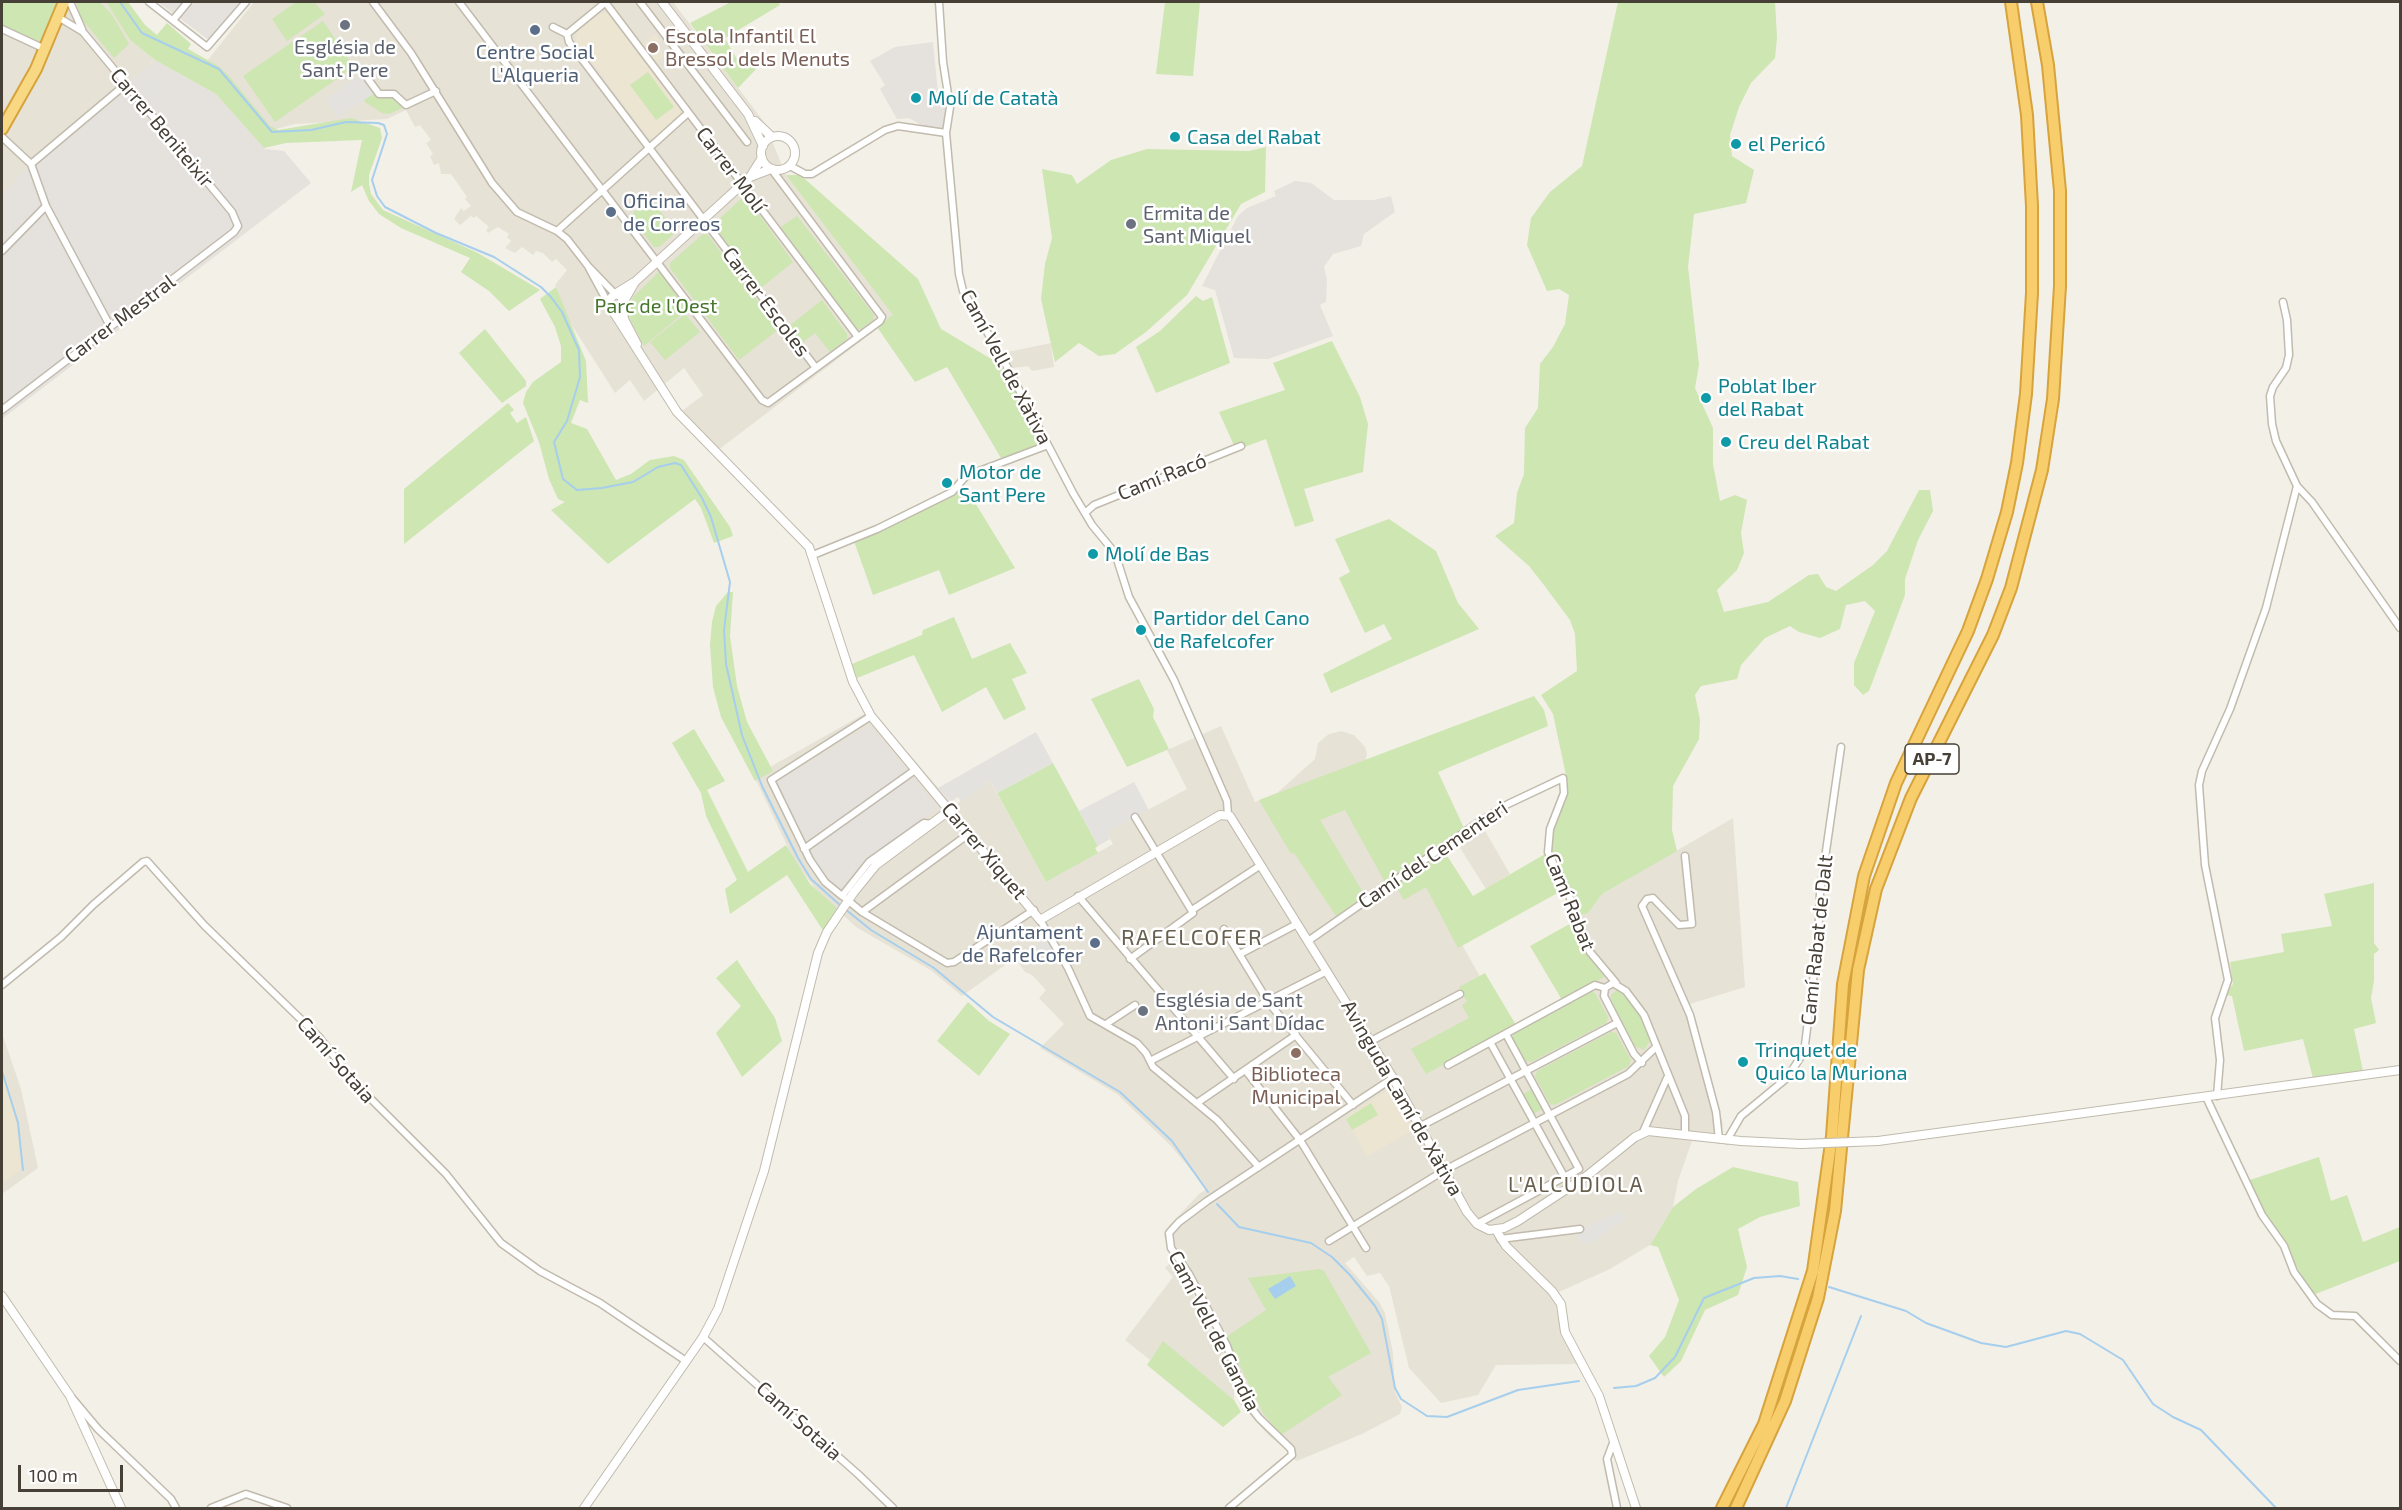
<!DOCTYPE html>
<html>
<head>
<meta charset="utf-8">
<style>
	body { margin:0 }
	#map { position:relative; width:2402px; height:1510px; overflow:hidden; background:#f3f0e7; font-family:"Exo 2",sans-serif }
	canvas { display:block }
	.frame { position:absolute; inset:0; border:3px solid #464036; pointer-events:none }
	.scale { position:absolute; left:18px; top:1465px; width:105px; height:27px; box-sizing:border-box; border:3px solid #464036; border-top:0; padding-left:8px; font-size:18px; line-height:21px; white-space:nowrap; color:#464036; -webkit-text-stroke:4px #fff; paint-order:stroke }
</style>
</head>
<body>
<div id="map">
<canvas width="2402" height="1510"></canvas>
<div class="frame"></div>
<div class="scale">100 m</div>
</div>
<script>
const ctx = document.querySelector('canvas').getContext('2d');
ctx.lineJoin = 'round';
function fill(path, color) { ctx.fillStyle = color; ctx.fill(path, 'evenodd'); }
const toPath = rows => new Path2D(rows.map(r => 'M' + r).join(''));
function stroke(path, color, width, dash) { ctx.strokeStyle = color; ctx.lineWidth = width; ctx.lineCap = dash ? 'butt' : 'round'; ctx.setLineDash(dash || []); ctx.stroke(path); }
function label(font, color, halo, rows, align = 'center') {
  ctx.font = font + ' "Exo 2",sans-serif'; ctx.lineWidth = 5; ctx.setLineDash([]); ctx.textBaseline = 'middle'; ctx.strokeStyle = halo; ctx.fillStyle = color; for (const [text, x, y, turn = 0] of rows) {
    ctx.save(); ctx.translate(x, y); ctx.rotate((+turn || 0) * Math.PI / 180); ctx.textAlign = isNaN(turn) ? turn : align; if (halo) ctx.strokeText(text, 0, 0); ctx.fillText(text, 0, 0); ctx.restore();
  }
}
fill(toPath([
	[2,2,106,2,130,40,155,60,27,168,2,195],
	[254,2,673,2,764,122,786,175,894,316,717,451,677,415,703,395,684,368,644,401,630,380,615,393,566,316,562,303,555,285,567,270,556,259,552,262,543,253,536,251,533,255,522,247,515,253,505,248,511,241,507,237,509,234,498,227,488,233,486,230,489,227,476,216,474,218,471,216,460,225,454,219,461,208,464,211,471,206,465,199,467,197,451,174,441,174,439,163,434,165,430,156,433,154,426,143,431,140,420,125,415,127,406,110,387,119,295,124,272,130,207,61],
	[1051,343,1054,367,1032,371,1028,366,1013,368,1003,353],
	[871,710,954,806,990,781,1046,882,1113,844,1106,832,1187,789,1167,750,1221,726,1255,802,1277,793,1315,759,1318,743,1329,734,1341,731,1354,735,1365,747,1367,754,1363,769,1509,1028,1598,979,1572,934,1579,916,1588,913,1602,894,1733,818,1745,987,1690,1004,1723,1124,1720,1143,1692,1141,1678,1181,1673,1207,1650,1245,1610,1269,1559,1292,1564,1303,1556,1307,1561,1332,1580,1364,1496,1365,1478,1395,1441,1403,1409,1368,1389,1286,1380,1273,1367,1276,1354,1257,1345,1263,1379,1302,1385,1313,1393,1353,1395,1392,1402,1407,1400,1414,1362,1434,1297,1461,1288,1455,1285,1448,1269,1436,1240,1404,1229,1359,1164,1236,1169,1226,1199,1194,1207,1189,1171,1146,1117,1094,1040,1048,1064,1024,1039,998,1046,990,1032,975,1025,972,1015,958,962,996,932,971,856,927,818,892,795,862,754,776],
	[1481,824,1510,874,1486,889,1455,840],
	[2,1033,21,1089,38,1168,2,1194],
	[1174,1259,1195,1297,1208,1327,1228,1359,1234,1386,1234,1400,1163,1342,1150,1360,1125,1340,1173,1277,1165,1268]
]), '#e7e2d6');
fill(toPath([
	[158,2,240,2,210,41],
	[933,42,939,103,945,103,946,115,942,129,928,129,909,118,897,119,880,89,885,85,870,61,895,47],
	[155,60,216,94,265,149,284,151,311,183,2,419,2,195,27,168],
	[1295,181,1311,183,1334,200,1374,200,1391,196,1395,212,1364,234,1361,246,1333,254,1324,267,1327,279,1326,302,1320,305,1333,336,1268,359,1234,358,1215,290,1202,286,1238,216,1247,208,1276,196,1274,191],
	[870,725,935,804,935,811,865,861,841,891,824,875,812,857,775,782]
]), '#e5e1dc');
fill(toPath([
	[600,13,608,14,680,110,680,115,654,138,649,138,576,41,577,30],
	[655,34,660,41,656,44,665,56,657,62,643,44],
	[2,1064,16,1111,21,1169,2,1183],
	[1389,1089,1413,1130,1367,1156,1345,1118]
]), '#ece5d2');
fill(toPath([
	[2,2,57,2,41,42,2,25],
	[76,2,100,2,112,15,129,44,114,58,81,18],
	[106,2,128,2,145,25,157,35,167,23,191,44,188,49,218,66,228,75,270,126,278,130,351,118,380,128,382,138,369,175,369,184,371,194,383,210,478,253,540,290,509,311,489,291,461,272,470,258,401,228,379,214,369,201,362,185,351,192,362,140,286,143,264,148,216,94,155,60,130,40],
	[296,2,314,2,325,14,287,41,272,19],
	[731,2,778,2,780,5,725,38,742,68,752,63,758,67,738,88,690,23],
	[1165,2,1200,2,1193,76,1156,74],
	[1618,2,1775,2,1777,38,1775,58,1751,83,1739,107,1730,135,1732,156,1754,170,1746,203,1694,214,1688,267,1699,365,1695,388,1713,428,1713,464,1720,501,1735,495,1747,500,1741,533,1744,553,1737,570,1717,590,1724,612,1768,602,1809,575,1818,574,1826,587,1836,591,1873,565,1887,551,1919,490,1930,490,1933,511,1918,540,1905,579,1905,595,1869,691,1863,695,1854,685,1854,663,1875,611,1865,601,1846,605,1840,629,1820,638,1799,632,1790,626,1765,638,1741,665,1737,679,1701,686,1695,695,1700,720,1699,739,1673,786,1672,830,1677,851,1602,894,1588,913,1579,916,1571,892,1551,853,1552,835,1568,794,1567,780,1553,714,1541,695,1577,671,1575,634,1570,620,1544,585,1529,566,1495,536,1514,523,1517,493,1524,474,1525,428,1538,408,1540,364,1553,347,1565,324,1569,295,1559,289,1547,291,1527,245,1531,218,1550,192,1582,166],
	[323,21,354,67,275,122,243,76],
	[648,72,674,107,656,120,630,85],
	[372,95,394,96,403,108,389,114,382,113,365,102,364,100],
	[1266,147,1265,192,1241,204,1187,295,1146,332,1115,354,1099,356,1079,343,1055,362,1041,299,1045,264,1052,238,1042,169,1072,175,1077,184,1111,160,1147,149,1249,151],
	[786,175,798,175,806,180,918,279,941,329,993,360,998,356,1019,393,1041,441,1034,448,1001,458,947,367,915,382,877,327,893,315],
	[650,198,676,232,659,247,654,247,630,216],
	[741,199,748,199,793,262,761,288,716,228,716,222],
	[797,216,874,315,873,320,861,329,857,329,781,227],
	[703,234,707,234,779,329,739,360,670,268,670,263],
	[660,271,687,310,644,346,628,315,628,309,633,297],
	[556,287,586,361,588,403,580,400,571,423,587,429,616,480,631,474,650,460,674,456,684,460,730,527,733,536,714,543,701,508,695,499,608,564,551,510,565,502,558,499,549,479,539,442,523,403,526,392,533,382,561,362,561,346,555,327,540,299],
	[1196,296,1203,301,1212,297,1230,363,1156,393,1136,347,1160,331],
	[822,300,847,334,847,339,830,352,815,333,802,343,789,326],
	[685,314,700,332,665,360,650,342],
	[485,329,526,381,526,386,502,403,459,353],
	[1332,341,1360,397,1368,424,1363,472,1304,489,1314,521,1295,527,1266,439,1236,450,1219,412,1285,390,1273,363],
	[508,403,514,410,510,413,517,423,526,417,534,441,404,544,404,489],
	[963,483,1015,568,949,595,939,570,873,595,854,541,946,498],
	[1389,519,1436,551,1458,603,1479,629,1331,693,1323,674,1392,639,1384,624,1365,633,1339,578,1350,572,1335,539],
	[728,592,733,592,730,636,737,686,747,722,773,771,755,781,721,717,713,687,710,645,712,622,716,606],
	[954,617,972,659,1010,643,1027,673,1012,679,1026,709,1004,720,986,687,942,712,914,655,857,678,852,664,922,635,923,630],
	[1139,679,1154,709,1153,717,1169,749,1127,767,1091,699],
	[1534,696,1544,710,1548,726,1438,772,1464,828,1385,882,1345,810,1320,820,1365,896,1336,916,1294,853,1291,854,1259,800],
	[694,729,725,781,707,790,748,872,786,845,810,884,837,908,824,932,787,875,730,914,725,889,737,880,706,816,701,793,672,743],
	[1053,763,1098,846,1095,848,1098,853,1046,882,997,793],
	[1442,848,1473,896,1545,854,1563,890,1458,948,1426,887,1404,900,1394,883],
	[2374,883,2374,943,2379,950,2374,954,2374,981,2371,998,2376,1023,2354,1029,2363,1071,2313,1078,2303,1039,2244,1051,2232,996,2225,995,2233,984,2230,962,2284,952,2281,934,2332,926,2324,894],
	[1575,921,1586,950,1604,977,1562,1000,1530,946],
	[737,960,775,1018,782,1041,742,1077,716,1033,741,1006,716,978],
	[1485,973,1516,1025,1426,1074,1411,1049,1469,1018,1462,1005,1467,1002,1459,987],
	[1617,990,1625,994,1640,1016,1650,1041,1644,1050,1635,1046,1611,1000,1611,995],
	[1589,991,1595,993,1608,1017,1606,1023,1531,1062,1525,1061,1512,1038,1514,1033],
	[968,1002,989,1021,1010,1034,979,1076,937,1041],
	[1611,1032,1616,1033,1631,1060,1629,1066,1555,1105,1550,1104,1535,1076,1537,1071],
	[1532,1089,1543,1109,1533,1114,1523,1094],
	[1371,1103,1378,1115,1352,1130,1346,1119],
	[2319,1157,2331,1201,2347,1195,2363,1242,2400,1227,2400,1261,2313,1295,2247,1181],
	[1733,1167,1798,1182,1800,1206,1760,1217,1738,1229,1747,1267,1738,1295,1705,1310,1681,1361,1664,1377,1649,1356,1665,1337,1679,1300,1658,1247,1650,1245,1673,1207,1696,1189],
	[1320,1269,1324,1271,1371,1353,1328,1377,1342,1395,1281,1435,1263,1413,1226,1337,1266,1310,1248,1278],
	[1163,1341,1234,1400,1241,1412,1223,1427,1147,1365]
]), '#cde6b2');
fill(toPath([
	[149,73,164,90,150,102,138,86,140,84,138,81],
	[361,74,374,93,338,118,325,99],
	[1036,732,1053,763,997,793,990,781,961,802,958,797,951,802,938,788],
	[1134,782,1149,810,1107,832,1110,839,1098,846,1079,811],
	[1047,939,1058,958,1048,964,1036,946],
	[1621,1211,1625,1219,1588,1245,1586,1242,1583,1244,1574,1232]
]), '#e4e2df');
fill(toPath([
	[1290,1276,1296,1286,1275,1299,1268,1289]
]), '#a6ceed');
stroke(toPath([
	[120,2,142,33,219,69,272,132,311,130,346,122,378,123,384,125,387,134,372,180,377,196,385,207,436,233,494,257,541,287,551,297,562,312,579,350,580,377,567,421,554,442,563,479,577,490,602,488,633,482,658,467,675,463,681,465,702,498,711,517,730,582,724,630,726,664,742,735,762,786,798,858,811,879,841,906],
	[845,909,871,930,934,968,993,1017,1120,1092,1172,1141,1208,1192],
	[2,1071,18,1123,23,1170],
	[1217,1204,1239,1227,1311,1243,1332,1257,1350,1275,1375,1306,1382,1319,1395,1388,1401,1399,1427,1416,1447,1417,1518,1390,1579,1381],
	[1829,1287,1906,1311,1926,1323,1981,1343,2006,1347,2066,1331,2080,1334,2123,1360,2153,1404,2173,1417,2201,1430,2276,1508],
	[1614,1388,1636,1386,1655,1378,1675,1357,1704,1298,1754,1278,1780,1276,1798,1279],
	[1786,1508,1861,1316]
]), '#a6ceed', 2);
const minor = toPath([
	[70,2,82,29],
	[149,2,207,47,246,2],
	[373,2,411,53,492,183,517,212,557,231,567,239,588,266,608,303],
	[459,2,762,400,768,403,880,321,882,317,772,170],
	[605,2,858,337],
	[640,2,747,142],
	[939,2,943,62,950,107,946,133,959,274,963,291,1003,359,1073,493,1092,525,1115,553,1129,597,1174,680,1227,801,1228,815],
	[173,20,188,2],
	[553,27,567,34],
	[2,29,45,49],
	[567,34,569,42,816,368],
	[567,34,606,2],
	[368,79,379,94,394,94,406,105,436,91],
	[2,137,31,164,46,206,110,326],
	[31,164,126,84],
	[790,166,805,174,812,174,885,130,898,126,946,133],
	[557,231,688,113],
	[2,251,46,206],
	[590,268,615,294],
	[2283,302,2287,320,2289,355,2286,368,2273,387,2270,396,2272,424,2276,441,2297,486,2312,502,2400,628],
	[2,410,234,232,238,226,232,212,83,32,58,17],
	[1085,513,1094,505,1241,446],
	[813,555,877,529,952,492,966,476,1048,445],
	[871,716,771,780,810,860,825,882,842,896,869,862,924,823,932,824],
	[804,849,915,770],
	[1685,856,1692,924,1679,925,1653,898,1647,899,1642,906,1690,1015,1716,1112,1719,1139],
	[1078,896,1234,1079],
	[845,898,862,912,947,963,954,962,1034,910],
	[1192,910,1261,865],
	[862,912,970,833],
	[1040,920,1068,968,1090,1016,1137,1043,1146,1053,1153,1067,1217,1120,1259,1167],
	[1224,929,1269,1003,1353,1105],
	[1308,941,1479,822,1508,804,1563,778,1564,793,1550,829,1548,852,1568,893,1590,952,1616,983],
	[1240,954,1297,924],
	[1130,959,1193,913,1135,817],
	[2,985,61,937,93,905,143,862,147,861,204,925,319,1037,355,1083,446,1174,501,1243,540,1271,600,1303,686,1361],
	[1106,1024,1135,1005],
	[1371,1041,1460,994],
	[1490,1042,1565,1178],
	[1150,1061,1327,971],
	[1642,1063,1634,1054,1604,996,1605,988,1613,983,1626,991,1644,1015,1685,1116,1685,1135],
	[1448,1065,1595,985,1605,988],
	[1246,1071,1300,1140,1366,1248],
	[2217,1096,2220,1060,2215,1018,2228,980,2205,865,2199,785,2202,771,2230,709,2266,608,2297,486],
	[2206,1097,2262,1215,2284,1246,2294,1272,2317,1304,2332,1315,2355,1316,2400,1361],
	[1197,1103,1296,1035],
	[1421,1126,1617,1023],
	[1643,1132,1667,1078],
	[1727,1140,1741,1116,1787,1078,1800,1058,1805,1045,1818,940,1820,893,1841,747],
	[1477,1224,1579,1169,1506,1034],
	[1500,1239,1580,1229],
	[1329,1241,1445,1170,1628,1074,1656,1047],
	[703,1337,859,1475,893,1508],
	[72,1398,98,1429,171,1499,176,1508],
	[1613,1443,1607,1459,1617,1508],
	[211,1508,246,1494,287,1508],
	[1229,1508,1292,1455,1291,1449,1259,1418,1246,1401,1227,1346,1189,1274,1171,1248,1169,1233,1179,1222,1207,1201,1393,1078]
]);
const tertiary = toPath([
	[662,2,748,114,763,146],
	[755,121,772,137],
	'761 153a17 17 0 1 1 34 0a17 17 0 1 1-34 0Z',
	[750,177,771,169],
	[615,294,636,281,750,177,762,158],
	[623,301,621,296,615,294,608,301,611,308,620,308,635,282],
	[609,305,677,412,809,547,853,682,871,716,1040,920,1220,815,1230,816,1393,1078,1467,1212,1477,1224,1489,1230,1504,1228,1518,1221,1588,1175,1635,1137,1648,1131,1741,1141,1801,1144],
	[622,305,624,319,637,344],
	[1878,1141,2400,1070],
	[1496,1230,1506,1246,1552,1291,1561,1304,1565,1332,1599,1396,1636,1508],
	[2,1296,70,1396,121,1508],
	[584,1508,703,1337,718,1309,764,1171,818,953,827,932,854,892,876,865,950,810]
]);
const trunk = toPath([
	[2,129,36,69,64,2]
]);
const motorway = toPath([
	[1722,1508,1764,1424,1813,1271,1832,1136,1843,984,1864,876,1896,783,1968,631,1987,579,2007,512,2017,463,2026,394,2032,293,2032,206,2027,115,2011,2],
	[1736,1508,1785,1401,1818,1298,1835,1211,1858,970,1876,889,1911,798,1993,635,2011,588,2042,470,2053,399,2060,286,2060,191,2048,65,2037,2]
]);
stroke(minor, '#c1bbad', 9);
stroke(tertiary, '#c1bbad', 10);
stroke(trunk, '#d7a33d', 14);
stroke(motorway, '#d7a33d', 14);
stroke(minor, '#fff', 6);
stroke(tertiary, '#fff', 8);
stroke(trunk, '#f9d883', 10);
stroke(motorway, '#f8ce6d', 10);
const tertiaryBridge = toPath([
	[1801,1144,1878,1141]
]);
stroke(tertiaryBridge, '#c1bbad', 10, []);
stroke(tertiaryBridge, '#fff', 8);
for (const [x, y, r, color] of [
	[345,25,6,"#6b7280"],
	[535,30,6,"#5c6f8a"],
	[653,48,6,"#8d6e63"],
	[916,98,6,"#0f9aa8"],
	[1175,137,6,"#0f9aa8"],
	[1736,144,6,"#0f9aa8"],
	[611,212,6,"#5c6f8a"],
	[1131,224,6,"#6b7280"],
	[1706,398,6,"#0f9aa8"],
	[1726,442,6,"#0f9aa8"],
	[947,483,6,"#0f9aa8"],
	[1093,554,6,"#0f9aa8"],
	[1141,630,6,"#0f9aa8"],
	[1095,943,6,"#5c6f8a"],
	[1143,1011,6,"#6b7280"],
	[1296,1053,6,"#8d6e63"],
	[1743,1062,6,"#0f9aa8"]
]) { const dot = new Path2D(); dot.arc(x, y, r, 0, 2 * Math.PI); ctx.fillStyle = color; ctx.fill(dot); stroke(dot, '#fff', 2); }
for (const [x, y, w] of [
	[1932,759,54]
]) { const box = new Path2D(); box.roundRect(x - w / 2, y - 15, w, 30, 4.5); ctx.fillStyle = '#fff'; ctx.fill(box); stroke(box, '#464036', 1.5); }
label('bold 18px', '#464036', null, [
	["AP-7",1932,759]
]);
label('20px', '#785e54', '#fff', [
	["Escola Infantil El",665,36],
	["Bressol dels Menuts",665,59],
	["Biblioteca",1296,1074,"center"],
	["Municipal",1296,1097,"center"]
], 'left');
label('20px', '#5b616d', '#fff', [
	["Església de",345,47,"center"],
	["Sant Pere",345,70,"center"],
	["Ermita de",1143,213],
	["Sant Miquel",1143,236],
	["Església de Sant",1155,1000],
	["Antoni i Sant Dídac",1155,1023]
], 'left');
label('20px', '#4e5e75', '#fff', [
	["Centre Social",535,52],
	["L'Alqueria",535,75],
	["Oficina",623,201,"left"],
	["de Correos",623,224,"left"],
	["Ajuntament",1083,932,"right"],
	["de Rafelcofer",1083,955,"right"]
]);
label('20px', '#0d838f', '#fff', [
	["Molí de Catatà",928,98],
	["Casa del Rabat",1187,137],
	["el Pericó",1748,144],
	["Poblat Iber",1718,386],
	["del Rabat",1718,409],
	["Creu del Rabat",1738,442],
	["Motor de",959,472],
	["Sant Pere",959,495],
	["Molí de Bas",1105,554],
	["Partidor del Cano",1153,618],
	["de Rafelcofer",1153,641],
	["Trinquet de",1755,1050],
	["Quico la Muriona",1755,1073]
], 'left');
label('20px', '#464036', '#fff', [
	["Carrer Beniteixir",162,128,50],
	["Carrer Molí",731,170,53],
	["Carrer Escoles",766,302,53],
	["Carrer Mestral",120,319,-37],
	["Camí Vell de Xàtiva",1006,367,62],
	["Camí Racó",1162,477,-22],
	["Carrer Xiquet",984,851,50],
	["Camí del Cementeri",1433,855,-34],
	["Camí Rabat",1570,902,68],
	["Camí Rabat de Dalt",1817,940,-84],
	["Camí Sotaia",336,1060,49],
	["Avinguda Camí de Xàtiva",1402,1098,60],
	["Camí Vell de Gandia",1214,1331,63],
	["Camí Sotaia",799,1421,42]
]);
label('20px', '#46762c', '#fff', [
	["Parc de l'Oest",656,306]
]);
ctx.letterSpacing = '1.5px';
label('21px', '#685f4e', '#fff', [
	["L'ALCUDIOLA",1576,1185]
]);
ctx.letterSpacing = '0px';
ctx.letterSpacing = '1.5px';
label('22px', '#685f4e', '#fff', [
	["RAFELCOFER",1192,938]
]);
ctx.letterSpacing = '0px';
</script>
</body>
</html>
